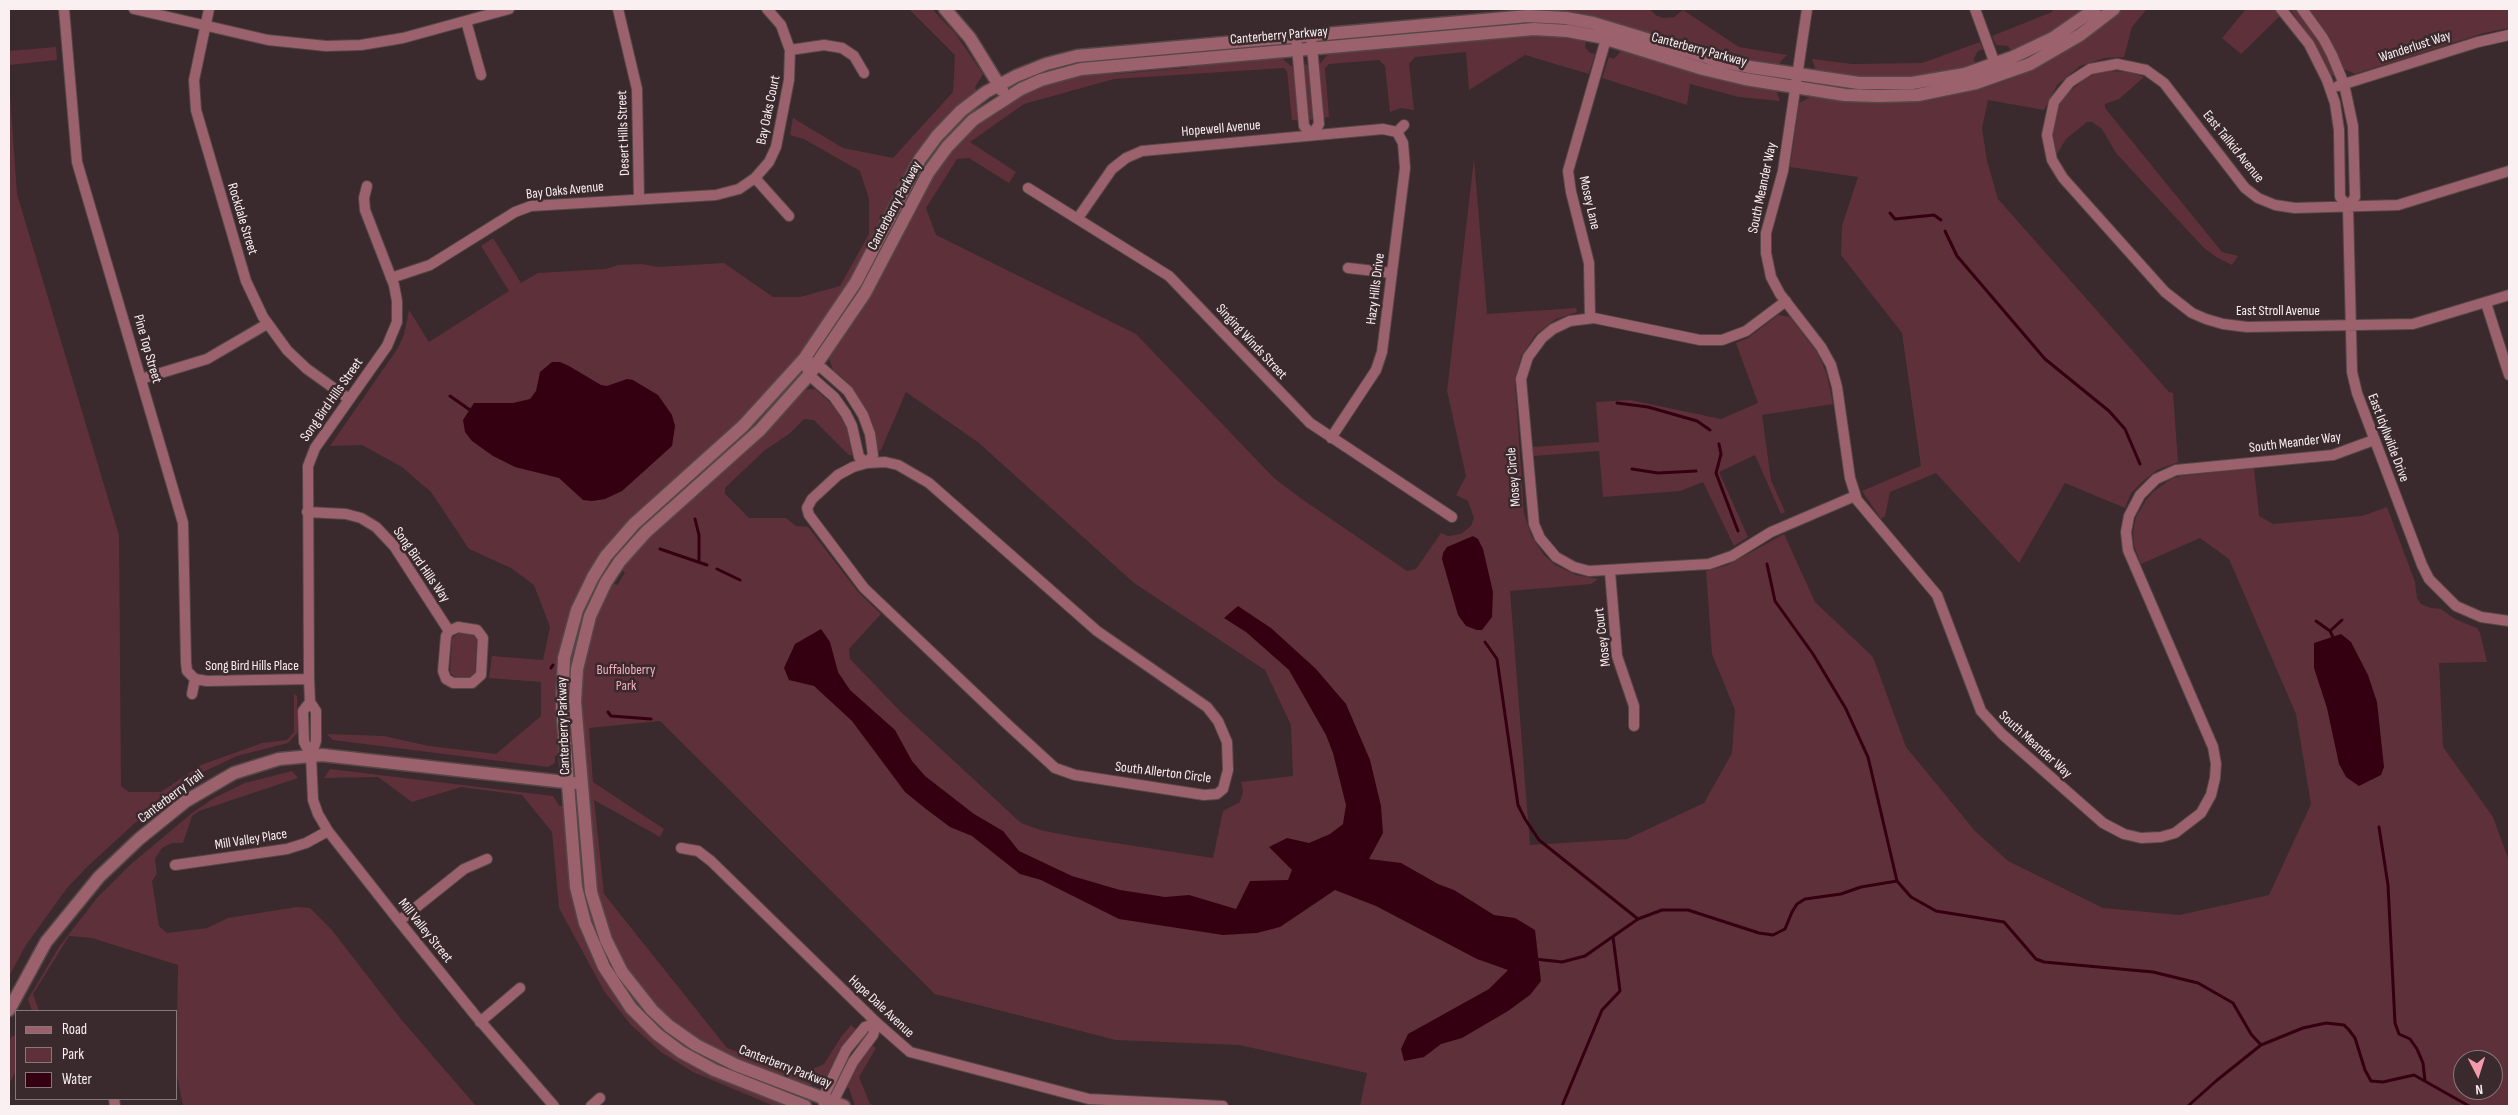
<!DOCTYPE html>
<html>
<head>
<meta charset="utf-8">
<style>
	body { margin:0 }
	#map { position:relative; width:2518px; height:1115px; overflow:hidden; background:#3a2a2d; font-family:"Sofia Sans Condensed",sans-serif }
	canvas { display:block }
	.frame { position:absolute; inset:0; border:10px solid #faeff1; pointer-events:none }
	.legend { position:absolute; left:15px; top:1010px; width:162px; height:90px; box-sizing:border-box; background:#3a2a2d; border:1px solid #87797b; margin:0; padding:6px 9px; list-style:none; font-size:15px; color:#faeff1 }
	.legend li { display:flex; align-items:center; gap:10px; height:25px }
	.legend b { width:25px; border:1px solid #87797b }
	.north { position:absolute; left:2453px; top:1050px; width:50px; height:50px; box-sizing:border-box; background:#3a2a2d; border:1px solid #87797b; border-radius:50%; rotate:175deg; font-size:14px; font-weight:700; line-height:20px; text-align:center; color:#faeff1 }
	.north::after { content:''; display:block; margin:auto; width:18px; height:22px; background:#f39aab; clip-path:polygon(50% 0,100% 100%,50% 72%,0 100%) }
</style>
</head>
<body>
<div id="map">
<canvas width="2518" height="1115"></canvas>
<div class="frame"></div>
<ul class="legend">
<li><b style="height:6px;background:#9b626d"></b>Road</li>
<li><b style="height:14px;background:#5e303a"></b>Park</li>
<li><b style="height:14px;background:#340011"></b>Water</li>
</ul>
<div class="north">N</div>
</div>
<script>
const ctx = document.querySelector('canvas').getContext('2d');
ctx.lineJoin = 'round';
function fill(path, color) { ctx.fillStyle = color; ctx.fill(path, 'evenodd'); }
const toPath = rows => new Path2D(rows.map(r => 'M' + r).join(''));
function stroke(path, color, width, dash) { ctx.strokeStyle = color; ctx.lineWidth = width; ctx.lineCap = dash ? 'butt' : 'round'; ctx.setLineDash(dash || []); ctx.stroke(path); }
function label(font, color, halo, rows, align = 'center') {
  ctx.font = font + ' "Sofia Sans Condensed",sans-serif'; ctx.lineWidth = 5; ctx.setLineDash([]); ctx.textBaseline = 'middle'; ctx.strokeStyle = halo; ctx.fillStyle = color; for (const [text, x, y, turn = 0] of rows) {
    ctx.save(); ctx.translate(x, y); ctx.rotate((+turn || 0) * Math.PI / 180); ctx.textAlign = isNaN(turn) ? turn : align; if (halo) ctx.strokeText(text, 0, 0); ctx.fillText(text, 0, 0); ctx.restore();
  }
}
fill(toPath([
	[909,9,932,9,955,33,983,74,975,87,978,93,949,118,856,275,805,350,758,405,646,508,574,609,561,755,555,756,555,763,548,767,333,740,327,734,384,736,429,746,496,754,541,716,541,682,489,678,492,656,543,660,550,627,534,585,511,568,469,549,431,492,402,467,362,445,330,446,398,348,404,335,409,310,429,342,509,291,481,246,493,238,521,283,538,273,606,269,618,265,642,264,658,267,724,263,773,297,800,297,840,286,869,234,869,199,860,171,804,139,790,135,793,118,843,148,893,158,953,92,955,55],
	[1545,9,1649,9,1657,16,1664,18,1674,17,1683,10,1739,47,1787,55,1780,62,1779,66,1746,61,1595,17],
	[2053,9,2084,9,2050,33,2011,51,2008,46,1996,45,1992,36,2052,12],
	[2123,9,2147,9,2132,27,2124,57,2105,58,2080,66,2057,85,2044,110,1988,100,1982,128,1987,161,1998,199,2169,392,2173,393,2178,462,2157,470,2142,482,2131,493,2125,508,2065,483,2019,563,1936,473,1890,492,1885,516,1881,519,1862,491,1921,466,1902,333,1841,255,1842,226,1858,177,1790,167,1799,103,1812,96,1848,101,1906,102,1947,96,1987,87,2018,76,2055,57,2095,32],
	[2246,9,2274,9,2281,15,2241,54,2222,38],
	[2290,9,2296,9,2323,47,2335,74,2334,76,2330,75,2311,39],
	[2308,9,2509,9,2509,28,2484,33,2355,74,2344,69,2336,51],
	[1534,35,1586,40,1585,47,1590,53,1595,54,1589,74,1525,55,1469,90,1466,52,1415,57,1409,64,1414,110,1401,108,1390,112,1385,66,1379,60,1329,64,1325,68,1329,117,1323,118,1318,66,1331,51],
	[1980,42,1983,49,1978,51,1974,58,1975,64,1951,71,1902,77,1867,78,1816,71,1812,59,1852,64,1922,63],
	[56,47,57,60,9,65,9,51],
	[1622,50,1719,80,1776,90,1780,101,1739,97,1690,84,1687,105,1602,78,1609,57,1614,59],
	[1279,56,1294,68,1298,120,1292,120,1287,71,1284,68,1114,79,1024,104,970,142,1016,172,1009,183,969,158,957,159,926,208,936,235,1136,334,1274,478,1299,497,1407,571,1416,569,1441,533,1448,536,1461,534,1471,526,1474,518,1468,501,1456,495,1466,476,1447,391,1474,159,1487,314,1576,308,1577,312,1556,319,1536,334,1521,357,1515,382,1524,514,1532,537,1544,555,1555,565,1576,575,1598,579,1591,584,1510,591,1530,845,1627,839,1704,803,1732,753,1735,710,1712,654,1706,571,1728,565,1784,534,1815,602,1873,657,1906,747,1975,831,2008,861,2103,908,2180,915,2269,895,2311,804,2296,714,2229,559,2200,538,2141,564,2134,546,2133,532,2136,517,2146,500,2154,491,2171,479,2180,476,2254,468,2259,516,2273,524,2362,516,2387,507,2415,582,2417,598,2421,604,2431,608,2441,609,2455,619,2477,628,2480,633,2487,662,2439,663,2443,747,2493,817,2509,861,2509,1106,1360,1106,1367,1073,1239,1045,1116,1040,935,994,660,721,589,728,593,782,664,829,660,837,594,800,604,894,727,1048,797,1076,824,1064,841,1037,851,1025,857,1030,837,1057,826,1080,810,1085,808,1088,726,1056,678,1028,638,989,614,948,596,895,580,685,590,628,611,582,617,585,625,573,620,568,630,555,803,390,815,389,836,408,847,428,852,455,849,455,814,420,804,419,789,434,765,450,725,488,725,494,749,518,786,518,796,526,808,527,859,593,881,614,849,649,850,659,901,712,1021,823,1040,830,1076,837,1213,858,1223,811,1240,802,1243,791,1241,782,1293,776,1291,725,1265,670,1134,583,979,443,906,392,881,450,878,451,870,417,863,404,846,381,833,370,829,359,927,182,961,137,1003,103,1061,78,1111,71,1115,74,1187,68,1193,64],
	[2463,1060,2493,1060,2493,1090,2463,1090],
	[1306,64,1310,66,1314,118,1311,120,1307,118,1303,67],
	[2109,71,2129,72,2144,77,2119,99,2105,104,2105,108,2222,252,2238,256,2232,265,2216,257,2203,247,2116,153,2102,129,2092,122,2087,122,2066,139,2057,154,2052,130,2059,106,2065,96,2083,80,2095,73],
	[9,81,17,194,119,535,121,786,129,792,161,792,201,765,262,743,287,740,294,732,294,694,297,696,297,733,288,743,237,756,201,773,135,823,88,866,67,888,26,945,9,976],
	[1778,315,1790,317,1819,355,1827,375,1833,404,1762,415,1771,480,1785,512,1781,514,1755,455,1719,472,1748,537,1734,546,1703,482,1680,491,1603,497,1599,451,1533,456,1533,447,1599,442,1596,402,1630,400,1721,419,1758,403,1736,343,1748,338],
	[644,521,647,523,585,616,575,764,572,765,566,705,569,657,578,621,607,562],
	[459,633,471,634,477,639,475,672,469,678,455,677,450,673,452,638],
	[330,769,553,796,559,806,565,806,576,906,645,1028,794,1106,774,1106,693,1072,661,1052,631,1025,604,991,559,908,552,832,522,795,461,787,412,802,378,777,324,778],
	[292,771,298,778,199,811,192,816,183,843,172,843,162,848,155,859,157,874,152,881,159,926,167,933,207,928,228,918,297,907,310,908,331,929,400,1018,476,1106,183,1106,176,1070,178,965,92,938,69,936,33,994,39,1011,32,1011,28,999,59,947,97,898,130,865,192,813,214,798,245,783],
	[579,851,585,886,648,1012,762,1081,718,1067,681,1048,642,1014,608,967,583,899],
	[16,1035,16,1071,9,1084,9,1043,11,1037],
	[871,1045,876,1048,859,1077,870,1104,877,1106,855,1106,849,1088,845,1087,851,1073]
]), '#5e303a');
fill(toPath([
	[552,362,560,362,569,366,601,385,607,386,627,379,633,380,658,395,672,415,675,426,672,446,622,491,605,499,592,501,583,500,559,478,515,467,493,456,472,441,465,432,463,420,474,403,513,403,530,399,536,391,540,372],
	[1473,536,1478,539,1483,549,1493,592,1492,617,1482,630,1477,630,1466,626,1458,615,1442,559,1443,553,1447,547],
	[1238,606,1271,628,1316,669,1346,704,1370,760,1381,806,1383,833,1369,859,1401,863,1438,884,1454,890,1494,915,1515,918,1535,930,1541,981,1530,995,1508,1011,1462,1038,1441,1044,1424,1057,1404,1061,1401,1049,1408,1034,1489,989,1508,970,1477,959,1376,906,1335,890,1280,927,1257,933,1223,935,1119,919,1041,880,1020,874,972,836,950,827,926,809,905,792,852,721,814,686,789,680,784,668,795,644,821,629,830,642,838,672,850,690,895,730,912,761,925,776,974,814,1003,831,1019,851,1072,876,1120,890,1165,897,1189,895,1236,909,1250,881,1288,880,1292,870,1269,847,1287,838,1309,843,1330,834,1343,824,1346,805,1333,753,1326,735,1289,670,1246,632,1224,618],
	[2341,634,2351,642,2368,675,2377,702,2384,767,2381,775,2359,786,2346,777,2339,764,2327,708,2314,668,2314,643]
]), '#340011');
stroke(toPath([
	[1890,213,1895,219,1934,215,1941,220],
	[1945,231,1957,256,2045,359,2109,411,2125,429,2140,464],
	[450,396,470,410],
	[1617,403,1648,407,1697,421,1710,430],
	[1719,444,1721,454,1716,473,1738,531],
	[1632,469,1658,473,1696,471],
	[695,519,699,535,699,562],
	[660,549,707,565],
	[1767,564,1775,601,1813,654,1846,709,1868,757,1897,881],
	[717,569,740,580],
	[2316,621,2330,631],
	[2335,641,2330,631,2342,620],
	[1485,642,1497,659,1518,805,1525,819,1539,840,1638,919],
	[551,668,553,665],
	[608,712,611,716,651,719],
	[2379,827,2388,885,2395,1023,2399,1034,2410,1039,2417,1049,2423,1063,2425,1081],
	[1535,959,1562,962,1585,956,1638,919,1662,910,1688,910,1759,933,1773,935,1785,929,1792,912,1797,904,1805,899,1841,894,1861,887,1897,881,1911,897,1936,911,2004,922,2036,959,2044,962,2153,972,2198,983,2233,1003,2251,1034,2261,1045],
	[1562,1106,1602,1010,1620,991,1613,937],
	[2188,1106,2216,1081,2261,1045,2303,1028,2326,1023,2344,1025,2349,1030,2355,1038,2365,1070,2371,1081,2383,1082,2414,1075,2469,1106]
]), '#340011', 3);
const minor = toPath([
	[64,9,77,162,183,523,186,662,187,671,195,679,192,694],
	[134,9,268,40,326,46,361,45,403,38,509,9],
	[209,9,194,80,196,110,246,281,263,317,287,350,307,369,349,399],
	[618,9,637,89,639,199],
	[767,9,781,25,790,50,824,45,842,48,854,56,864,73],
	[1807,9,1783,171,1766,233,1766,253,1771,277,1780,294,1821,347,1831,365,1837,387,1850,478,1857,500,1937,595,1981,711,2002,734,2103,823,2124,834,2141,838,2161,837,2175,833,2201,813,2211,795,2215,778,2216,764,2213,747,2128,550,2126,532,2129,516,2140,495,2156,479,2176,470,2333,455,2374,440],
	[1975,9,1995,64],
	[2281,9,2309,44,2327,80,2335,103,2339,130,2340,197,2348,207],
	[2302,9,2323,38,2332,55,2344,84,2353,126,2355,197,2348,207,2352,372,2357,393,2422,565,2429,579,2456,606,2481,617,2509,621],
	[466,21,481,75],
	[1296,36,1304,126,1312,135,1319,124,1311,35],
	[2338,86,2478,42,2509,35],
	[1397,132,1404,125],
	[2509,171,2398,205,2295,208,2275,205,2258,198,2245,188,2164,83,2146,70,2117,64,2090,69,2070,82,2054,102,2047,135,2052,160,2063,178,2165,292,2192,313,2206,319,2223,324,2247,327,2413,324,2509,295],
	[367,186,364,198,365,210,394,285,397,301,397,322,387,346,315,448,308,466,309,679,310,702,316,711,316,741,311,756,313,800,318,814,328,831,399,921,475,1015,554,1106],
	[1028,188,1169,276,1310,423,1452,517],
	[789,216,755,178,769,162,776,147,789,80,790,50],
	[1078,218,1112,169,1126,158,1142,151,1383,129,1397,132,1403,143,1405,168,1382,352,1376,370,1331,438],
	[1348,268,1392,273],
	[391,278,430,265,515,212,531,206,716,195,739,189,755,178],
	[1786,301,1746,331,1722,340,1700,340,1594,318,1570,321,1553,329,1542,338,1528,357,1521,379,1534,524,1540,538,1556,557,1574,567,1589,571,1709,564,1732,556,1771,532,1855,496],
	[2486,303,2509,375],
	[1590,318,1589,263,1571,192,1568,171,1606,39],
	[804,359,809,375,834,397,846,414,852,426,859,457,867,463,885,462,898,465,929,483,1097,631,1207,707,1218,721,1227,742,1228,770,1223,789,1217,794,1204,795,1075,775,1055,768,1007,724,864,588,809,515,807,508,812,499,838,475,853,467,867,463,873,455,870,434,863,415,848,391,823,369,810,362],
	[141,379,207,359,267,324],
	[307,512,346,514,361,518,376,527,394,546,449,631],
	[1610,572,1617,656,1634,706,1634,726],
	[458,627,477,630,483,638,481,675,472,683,453,683,446,679,443,671,446,636,449,631,458,627],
	[195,679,207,681,309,679],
	[310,702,303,711,304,742,311,756],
	[681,848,698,851,711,861,877,1023,910,1052,1089,1099,1223,1106],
	[175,865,287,849,306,843,328,831],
	[399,921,464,869,487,859],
	[480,1022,520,988],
	[114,1099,115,1106],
	[591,1106,600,1098],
	[824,1106,823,1098,846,1050,865,1027,877,1023],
	[831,1106,853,1062,873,1035,877,1023]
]);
const tertiary = toPath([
	[945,9,970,38,1002,90],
	[9,1010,46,942,99,877,139,839,186,801,234,773,279,759,322,755,574,783],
	[805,1106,714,1070,681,1052,657,1034,631,1008,604,967,585,923,576,887,562,707,564,658,577,610,593,577,606,556,634,524,743,426,804,359,856,282,920,159,937,136,961,111,986,92,1016,76,1046,64,1077,56,1528,16,1566,18,1593,23,1716,60,1750,67,1859,83,1912,83,1965,74,2013,57,2053,38,2095,9],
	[844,1106,736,1065,696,1045,669,1026,652,1010,622,972,606,940,591,892,575,702,577,669,590,616,606,582,620,561,646,532,760,430,809,375,865,293,928,173,947,147,973,120,1021,89,1041,80,1081,69,1534,29,1568,31,1600,37,1703,69,1745,79,1845,95,1878,96,1918,95,1976,83,2030,64,2080,35,2114,9]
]);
stroke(minor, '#554648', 12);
stroke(tertiary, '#554648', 15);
stroke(minor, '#9b626d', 10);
stroke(tertiary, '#9b626d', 12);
label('14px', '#faeff1', '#3a2a2d', [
	["Canterberry Parkway",1279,36,-5],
	["Wanderlust Way",2415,47,-18],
	["Canterberry Parkway",1699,50,15],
	["Bay Oaks Court",769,110,-78],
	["Hopewell Avenue",1221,129,-5],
	["Desert Hills Street",624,133,-92],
	["East Tallkid Avenue",2233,147,51],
	["South Meander Way",1763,188,-78],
	["Bay Oaks Avenue",565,191,-6],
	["Mosey Lane",1589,203,77],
	["Canterberry Parkway",895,206,-62],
	["Rockdale Street",242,219,73],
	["Hazy Hills Drive",1376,289,-83],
	["East Stroll Avenue",2278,311],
	["Singing Winds Street",1251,342,47],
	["Pine Top Street",147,349,74],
	["Song Bird Hills Street",332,400,-55],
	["East Idyllwilde Drive",2388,438,69],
	["South Meander Way",2295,443,-7],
	["Mosey Circle",1514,477,-95],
	["Song Bird Hills Way",421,565,55],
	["Mosey Court",1603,637,-97],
	["Song Bird Hills Place",252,666],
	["Canterberry Parkway",564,726,-92],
	["South Meander Way",2035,745,42],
	["South Allerton Circle",1163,773,7],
	["Canterberry Trail",171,797,-37],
	["Mill Valley Place",251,840,-9],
	["Mill Valley Street",425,931,51],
	["Hope Dale Avenue",881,1007,43],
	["Canterberry Parkway",785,1067,21]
]);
label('14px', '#f4afbc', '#3a2a2d', [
	["Buffaloberry",626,670],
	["Park",626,686]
]);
</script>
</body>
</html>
